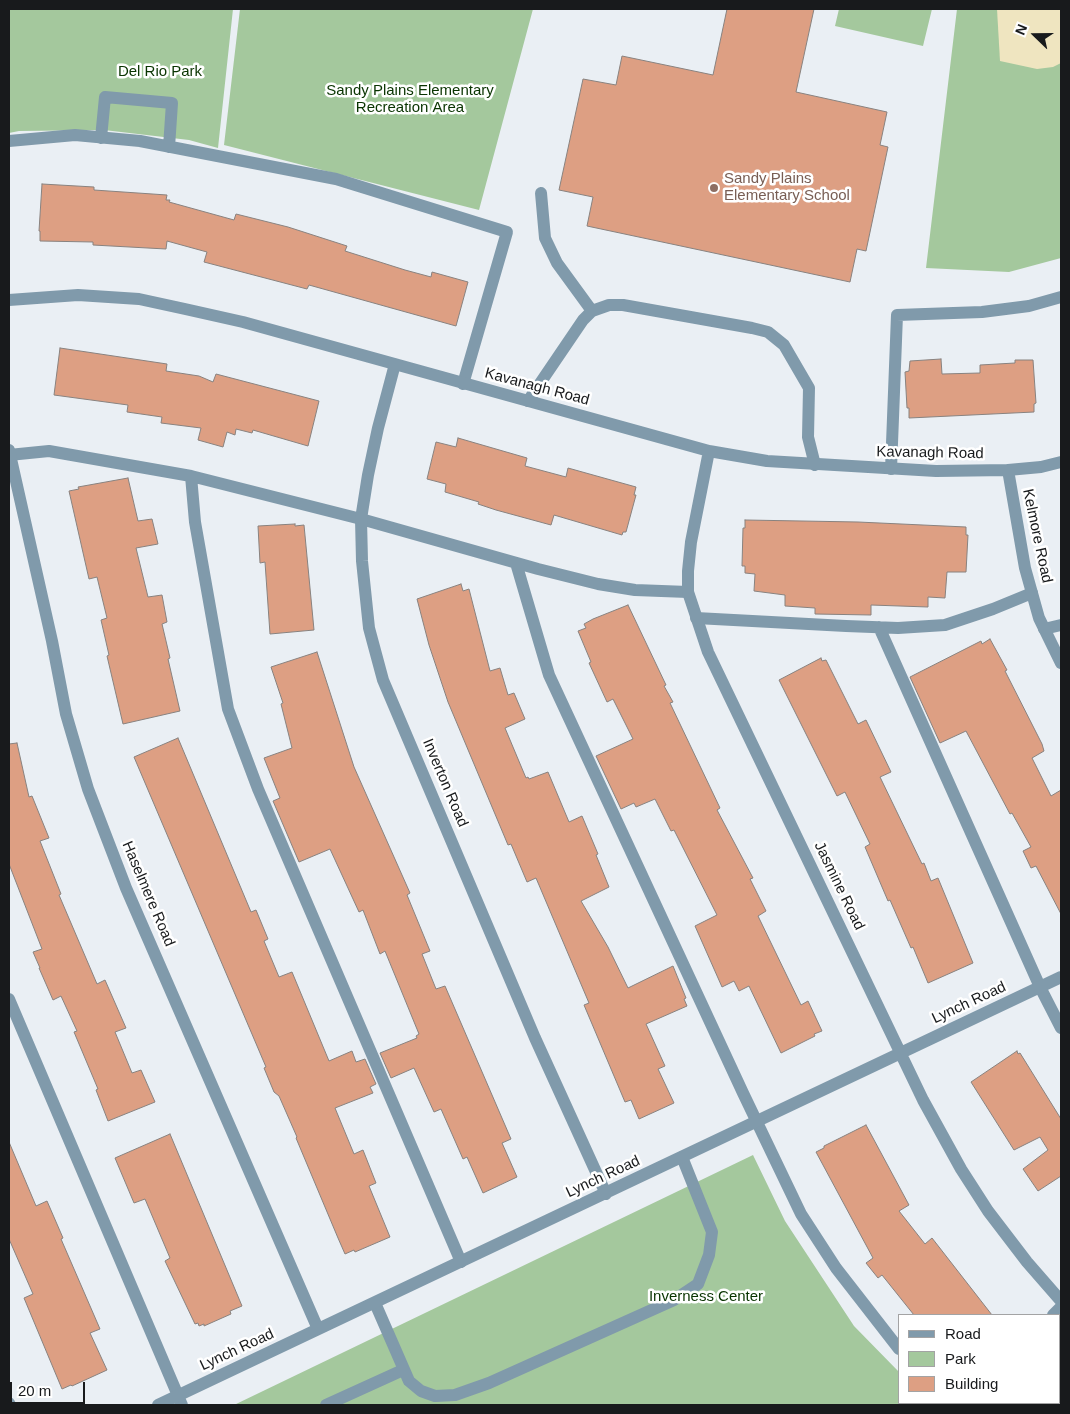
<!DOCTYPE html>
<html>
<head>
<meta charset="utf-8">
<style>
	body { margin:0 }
	#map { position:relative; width:1070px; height:1414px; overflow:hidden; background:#eaeff4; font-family:Helvetica,sans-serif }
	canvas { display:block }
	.frame { position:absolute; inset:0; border:10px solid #181a1c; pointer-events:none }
	.legend { position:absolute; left:898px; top:1314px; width:162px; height:90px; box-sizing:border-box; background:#fff; border:1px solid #a3a3a4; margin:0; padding:6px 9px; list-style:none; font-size:15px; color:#181a1c }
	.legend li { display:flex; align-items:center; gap:10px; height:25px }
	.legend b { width:25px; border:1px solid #a3a3a4 }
	.north { position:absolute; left:1010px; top:10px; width:50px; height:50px; -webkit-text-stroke:4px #fff; paint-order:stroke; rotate:292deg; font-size:14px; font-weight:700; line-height:20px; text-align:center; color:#181a1c }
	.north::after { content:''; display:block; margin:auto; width:18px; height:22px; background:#181a1c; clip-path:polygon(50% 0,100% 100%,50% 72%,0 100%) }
	.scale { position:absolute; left:10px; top:1382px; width:75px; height:22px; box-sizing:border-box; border:2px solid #181a1c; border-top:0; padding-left:6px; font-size:15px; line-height:18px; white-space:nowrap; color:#181a1c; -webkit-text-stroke:4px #fff; paint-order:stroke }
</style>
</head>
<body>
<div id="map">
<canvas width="1070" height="1414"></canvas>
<div class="frame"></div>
<ul class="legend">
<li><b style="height:6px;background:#809aab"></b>Road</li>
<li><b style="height:14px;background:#a4c89d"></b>Park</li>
<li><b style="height:14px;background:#dd9f83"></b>Building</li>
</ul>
<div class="north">N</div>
<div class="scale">20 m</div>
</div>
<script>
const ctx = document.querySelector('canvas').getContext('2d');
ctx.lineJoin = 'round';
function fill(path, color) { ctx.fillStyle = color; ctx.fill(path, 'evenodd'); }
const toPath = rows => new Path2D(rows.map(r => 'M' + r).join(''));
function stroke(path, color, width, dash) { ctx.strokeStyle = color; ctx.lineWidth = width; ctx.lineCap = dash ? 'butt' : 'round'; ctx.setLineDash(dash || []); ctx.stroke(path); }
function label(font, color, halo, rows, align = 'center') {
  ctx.font = font + ' Helvetica,sans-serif'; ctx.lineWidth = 5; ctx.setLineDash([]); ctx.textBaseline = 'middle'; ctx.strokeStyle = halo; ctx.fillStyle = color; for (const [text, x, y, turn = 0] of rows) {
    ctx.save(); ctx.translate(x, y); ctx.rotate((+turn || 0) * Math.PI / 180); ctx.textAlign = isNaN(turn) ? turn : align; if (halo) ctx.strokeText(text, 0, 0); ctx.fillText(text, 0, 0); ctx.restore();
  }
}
fill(toPath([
	[9,9,233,9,218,148,189,140,104,130,19,131,9,133],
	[240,9,533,9,479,210,224,145],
	[839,9,932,9,923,46,835,26],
	[957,9,1061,9,1061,258,1009,272,926,268],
	[753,1155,785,1221,854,1326,899,1372,899,1403,928,1403,926,1405,234,1405]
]), '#a4c89d');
fill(toPath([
	[997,9,1061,9,1061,63,1053,67,1037,69,1000,61]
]), '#efe5c0');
const building = toPath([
	[727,9,814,9,796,92,887,112,880,145,888,147,866,251,857,249,850,282,587,226,593,197,559,190,583,79,616,85,622,56,713,75,727,9],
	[42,184,94,187,94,190,167,195,166,200,170,200,169,202,234,220,236,214,288,227,347,246,345,251,405,270,431,277,432,272,468,282,456,326,309,285,307,289,204,262,207,252,167,241,166,249,93,245,93,242,40,241,40,231,39,231,42,184],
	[60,348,167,364,166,371,199,376,213,382,216,374,319,401,308,446,253,430,252,433,236,429,235,435,227,432,223,447,198,440,201,428,161,423,162,417,127,412,128,405,54,395,60,348],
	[941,359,942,374,980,373,980,365,1015,363,1015,360,1033,360,1036,403,1034,404,1034,412,909,418,909,408,907,408,905,372,909,371,910,361,941,359],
	[458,438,527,458,525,466,566,477,568,468,636,487,634,495,636,495,626,532,623,532,622,535,554,515,551,525,496,510,478,504,479,502,445,492,446,484,427,479,436,442,456,447,458,438],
	[128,478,138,521,152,519,158,544,136,548,148,597,162,595,167,622,162,624,170,658,168,659,180,711,123,724,107,656,109,655,101,620,107,618,97,577,89,579,69,491,79,489,78,487,128,478],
	[745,520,858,522,966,527,966,535,968,535,966,572,947,572,945,598,928,597,928,607,871,605,871,615,815,614,815,608,785,606,785,595,754,591,755,574,745,573,745,566,742,566,743,528,745,528,745,520],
	[295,524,295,526,304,525,314,630,270,634,265,562,260,563,258,526,295,524],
	[461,584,463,591,469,589,490,671,500,668,508,695,514,693,525,719,505,728,526,778,528,777,529,779,548,772,569,822,582,816,598,854,596,855,609,887,581,901,608,947,628,988,673,966,686,998,684,999,687,1006,646,1024,665,1066,658,1069,674,1103,639,1119,631,1100,625,1102,584,1005,589,1003,536,878,527,882,511,844,508,845,448,702,429,645,417,599,461,584],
	[628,605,666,685,664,686,673,702,670,703,720,808,717,810,753,878,750,879,766,911,758,916,801,1005,808,1001,822,1031,814,1034,815,1036,781,1053,749,986,739,991,734,981,722,987,695,926,717,915,674,830,671,831,655,799,636,807,634,803,621,809,596,756,633,739,613,699,607,702,589,663,591,662,578,631,586,628,584,624,593,619,628,605],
	[990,639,1007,670,1005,671,1042,744,1044,751,1032,758,1051,796,1061,790,1061,914,1036,866,1031,868,1023,851,1031,847,1012,813,1010,814,966,731,940,743,910,677,981,641,982,644,990,639],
	[317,652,354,767,410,893,407,895,430,951,422,954,436,989,445,986,511,1139,502,1143,517,1177,483,1193,467,1157,463,1159,441,1109,434,1112,414,1068,391,1078,380,1053,417,1038,416,1036,419,1034,385,951,380,954,363,910,359,912,330,849,299,862,273,801,280,798,264,758,292,748,281,704,283,703,271,667,317,652],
	[821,658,822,661,826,660,858,724,866,720,891,772,880,777,922,864,924,863,931,881,938,878,973,963,928,983,913,947,911,948,890,900,888,901,865,847,870,844,845,792,837,796,779,680,821,658],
	[178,738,251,912,256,910,268,939,264,941,279,977,292,972,329,1061,352,1051,356,1062,365,1059,376,1084,370,1087,373,1093,335,1108,354,1154,363,1150,376,1183,369,1186,390,1237,355,1252,354,1250,345,1254,338,1238,296,1138,297,1137,279,1096,274,1092,264,1068,266,1067,134,757,178,738],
	[17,743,29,797,32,796,49,838,40,841,61,894,59,895,97,984,105,980,126,1028,115,1032,132,1073,141,1070,155,1102,108,1121,96,1090,98,1089,74,1032,77,1031,61,996,53,1000,39,968,40,968,33,952,42,949,9,864,9,744,17,743],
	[1017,1051,1018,1054,1020,1053,1061,1119,1061,1176,1038,1191,1023,1169,1048,1150,1040,1137,1014,1150,971,1082,1017,1051],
	[866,1125,909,1205,899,1211,925,1244,932,1238,992,1315,914,1315,882,1275,878,1278,866,1263,873,1258,816,1152,824,1148,824,1146,866,1125],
	[170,1134,242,1306,230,1311,231,1314,204,1326,204,1324,199,1326,198,1323,195,1324,165,1261,170,1258,145,1199,134,1203,115,1158,170,1134],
	[9,1142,36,1206,47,1201,63,1238,61,1239,100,1329,90,1333,107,1370,72,1386,71,1385,62,1389,24,1298,33,1294,9,1239,9,1142]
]);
fill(building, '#dd9f83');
stroke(building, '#88827f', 1);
stroke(toPath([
	[101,138,105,97,172,103,169,147],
	[9,141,75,135,140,141,336,179,507,232,463,384],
	[541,193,545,238,557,263,592,311],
	[528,401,583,320,592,311,609,305,623,305,752,328,768,332,784,345,809,388,808,437,815,465],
	[9,455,49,451,191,476,361,519,538,569,598,584,635,590,688,592],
	[891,469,897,315,982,312,1029,306,1061,297],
	[191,476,195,522,228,709,258,789,461,1262],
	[516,563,549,675,743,1093,801,1214,836,1268,899,1349],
	[696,618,846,626,898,628,945,625,993,609,1032,593],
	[879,627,1040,987,1061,1028],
	[1044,629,1061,625],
	[9,999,182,1405],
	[375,1303,409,1381,421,1391,435,1396,455,1395,489,1383,674,1300,698,1284,709,1255,712,1232,682,1157],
	[944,1403,946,1405],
	[326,1405,403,1370]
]), '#809aab', 12);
stroke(toPath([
	[9,300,78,295,139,299,185,309,243,322,709,451,767,461,936,471,1008,470,1041,467,1061,462],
	[395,364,378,428,368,475,361,519,362,561,369,628,383,680,535,1038,606,1194],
	[9,450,52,641,66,714,88,789,126,888,318,1329],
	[709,451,691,542,688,571,688,592,708,652,923,1100,961,1169,988,1211,1027,1262,1061,1301],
	[1008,470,1025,568,1039,618,1061,663],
	[1053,1315,1061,1307],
	[9,1403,10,1405],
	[158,1405,1061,977],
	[966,1405,969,1403]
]), '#809aab', 12);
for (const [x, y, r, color] of [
	[714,188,5,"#8d6e63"]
]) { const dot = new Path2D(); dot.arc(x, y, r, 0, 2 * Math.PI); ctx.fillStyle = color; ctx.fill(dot); stroke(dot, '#fff', 2); }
label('15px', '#093401', '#fff', [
	["Del Rio Park",160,72],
	["Sandy Plains Elementary",410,91],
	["Recreation Area",410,108],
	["Inverness Center",706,1297]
]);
label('15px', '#785e54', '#fff', [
	["Sandy Plains",724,179],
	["Elementary School",724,196]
], 'left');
label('15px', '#181a1c', '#fff', [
	["Kavanagh Road",537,387,15],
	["Kavanagh Road",930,453,1],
	["Kelmore Road",1037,536,78],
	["Inverton Road",445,783,67],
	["Jasmine Road",839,886,64],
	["Haselmere Road",148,894,67],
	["Lynch Road",969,1003,-25],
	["Lynch Road",603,1177,-25],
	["Lynch Road",237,1350,-25]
]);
</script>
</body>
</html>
